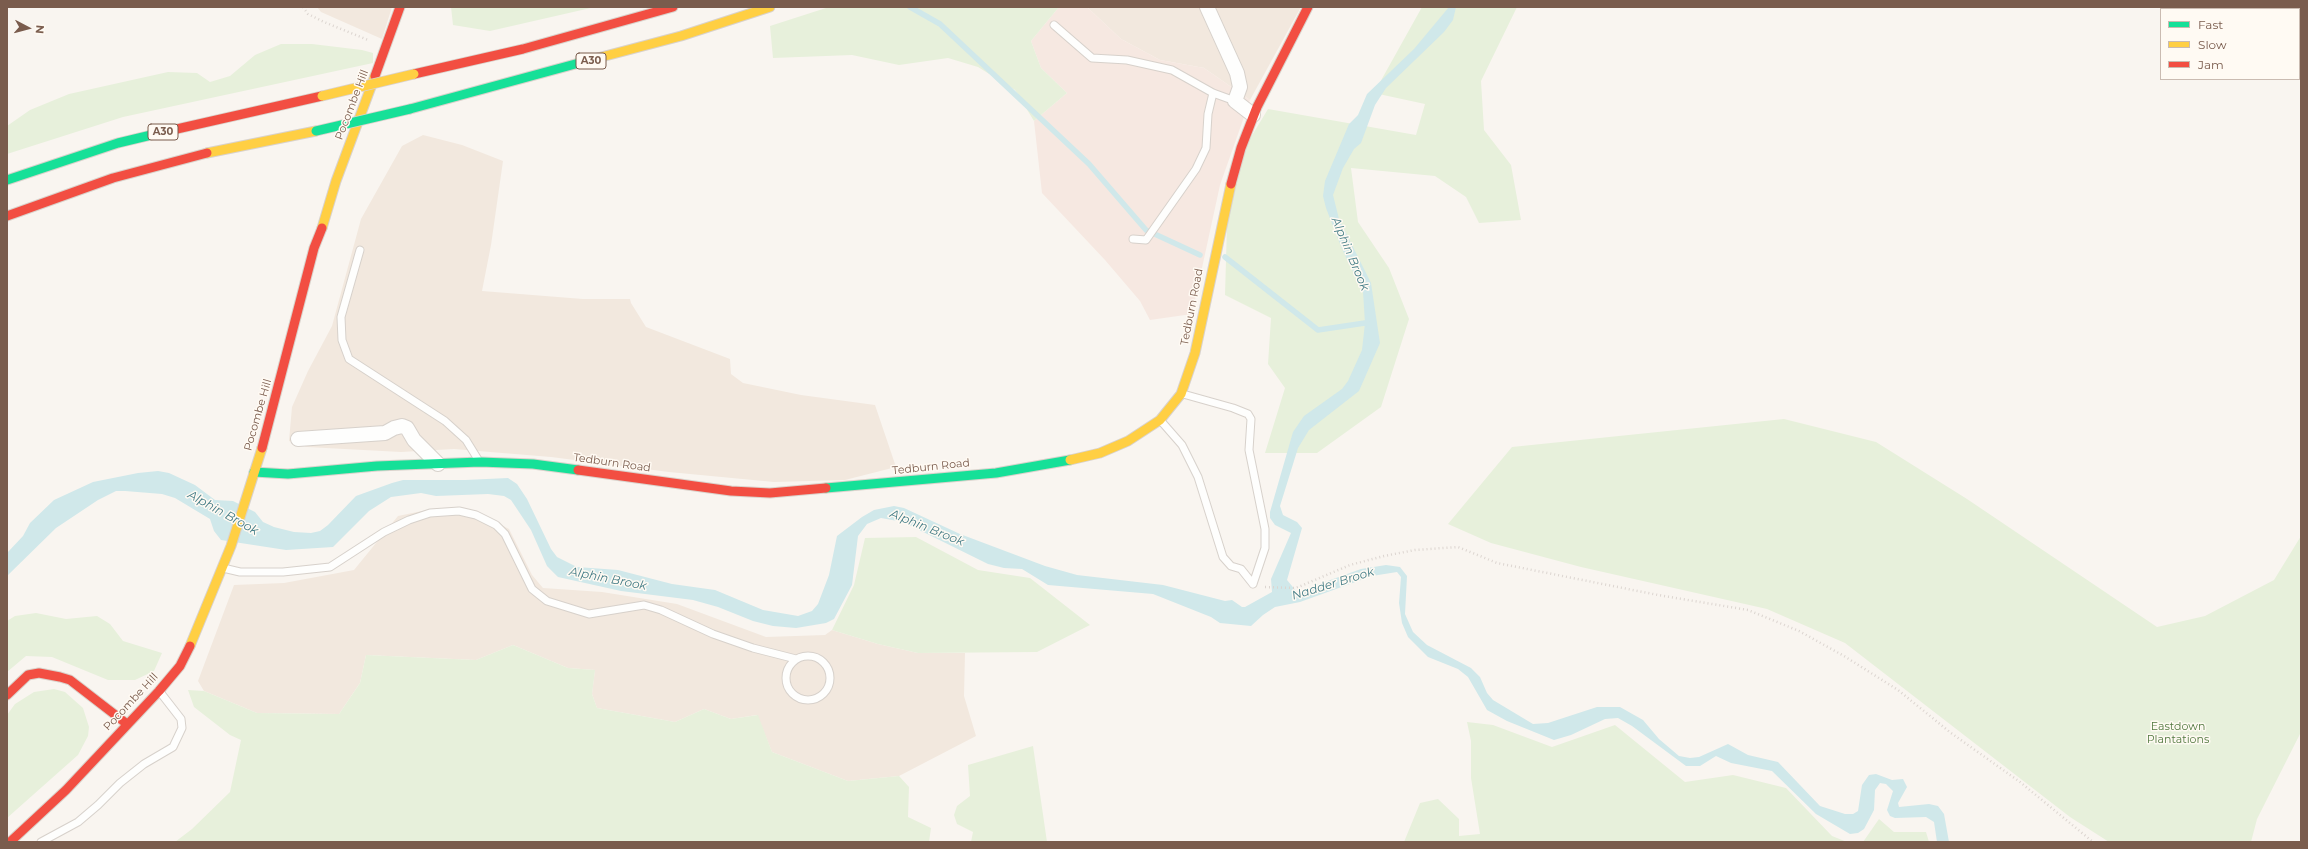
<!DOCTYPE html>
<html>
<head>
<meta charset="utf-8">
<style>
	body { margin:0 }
	#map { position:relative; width:2308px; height:849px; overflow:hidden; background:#f9f5f0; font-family:Montserrat,sans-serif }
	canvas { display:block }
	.frame { position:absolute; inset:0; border:8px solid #7a5c4d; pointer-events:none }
	.legend { position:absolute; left:2160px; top:8px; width:140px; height:72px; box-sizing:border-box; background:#fffaf3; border:1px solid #cabbb1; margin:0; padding:5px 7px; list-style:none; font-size:12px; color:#7a5c4d }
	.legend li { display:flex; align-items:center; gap:8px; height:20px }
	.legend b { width:20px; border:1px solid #cabbb1 }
	.north { position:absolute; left:8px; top:8px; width:40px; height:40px; -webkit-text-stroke:3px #fffaf3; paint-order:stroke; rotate:96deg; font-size:11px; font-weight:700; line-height:16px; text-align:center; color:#7a5c4d }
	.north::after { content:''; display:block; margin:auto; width:14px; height:18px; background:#7a5c4d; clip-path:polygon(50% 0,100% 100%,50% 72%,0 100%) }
</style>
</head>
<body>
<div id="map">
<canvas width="2308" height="849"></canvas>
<div class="frame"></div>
<ul class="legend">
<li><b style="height:5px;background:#16e098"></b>Fast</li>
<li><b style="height:5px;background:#ffcf43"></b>Slow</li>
<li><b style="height:5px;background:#f24e42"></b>Jam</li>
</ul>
<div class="north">N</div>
</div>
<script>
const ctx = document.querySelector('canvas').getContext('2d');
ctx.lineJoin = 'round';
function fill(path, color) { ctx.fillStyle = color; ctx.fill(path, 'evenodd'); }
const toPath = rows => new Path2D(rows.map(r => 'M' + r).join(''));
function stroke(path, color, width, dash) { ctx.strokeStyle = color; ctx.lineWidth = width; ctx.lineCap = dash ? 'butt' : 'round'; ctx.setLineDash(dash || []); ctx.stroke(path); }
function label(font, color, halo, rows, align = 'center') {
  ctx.font = font + ' Montserrat,sans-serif'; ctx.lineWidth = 3; ctx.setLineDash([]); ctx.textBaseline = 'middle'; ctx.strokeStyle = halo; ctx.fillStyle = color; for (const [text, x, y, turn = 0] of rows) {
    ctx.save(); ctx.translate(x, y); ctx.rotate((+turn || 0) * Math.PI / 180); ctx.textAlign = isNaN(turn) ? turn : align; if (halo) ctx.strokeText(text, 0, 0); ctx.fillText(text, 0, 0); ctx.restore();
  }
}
fill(toPath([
	[317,7,392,7,382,39,321,12],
	[1087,7,1301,7,1250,100,1204,68,1160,60,1121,39],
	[423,135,462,145,503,161,491,245,482,291,583,299,630,299,631,303,646,327,730,359,731,374,743,383,801,395,875,405,896,467,845,480,774,482,669,472,551,457,454,449,401,452,307,447,289,441,292,407,308,371,332,326,361,219,402,146],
	[427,510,475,511,509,529,532,575,543,588,602,592,677,604,766,637,825,635,832,630,878,644,918,653,965,653,964,696,976,736,899,776,848,781,772,752,757,715,731,719,704,709,675,722,597,708,592,694,595,670,568,668,513,645,476,660,366,655,360,683,339,714,257,713,204,691,198,681,234,585,284,583,354,570,398,516]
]), '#f2e8de');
fill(toPath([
	[1059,7,1087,7,1121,39,1160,60,1204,68,1250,100,1220,185,1192,314,1150,320,1140,301,1105,260,1042,193,1034,121,1067,93,1041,68,1031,41]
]), '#f6e8e1');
fill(toPath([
	[451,7,595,7,490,31,453,25],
	[829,7,1059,7,1031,41,1041,68,1067,93,1034,121,1015,90,978,67,948,58,899,65,852,55,773,58,770,26],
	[1422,7,1517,7,1481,81,1484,130,1511,165,1521,220,1479,223,1466,197,1435,176,1351,168,1358,222,1389,268,1409,319,1381,407,1317,453,1265,453,1285,388,1268,364,1271,318,1225,295,1227,225,1245,147,1268,109,1416,135,1425,104,1374,93],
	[281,44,312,44,362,50,373,53,373,63,123,117,7,154,7,126,30,110,69,94,168,72,197,73,210,82,230,76,255,55],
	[1784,419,1876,442,1967,499,2157,627,2205,616,2274,580,2301,536,2301,732,2257,819,2251,842,2109,842,2070,817,1845,643,1767,609,1581,567,1491,543,1448,524,1512,447],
	[916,537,978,570,1030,578,1090,625,1037,652,918,653,878,644,832,630,854,585,865,538],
	[36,613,66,619,97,616,110,624,123,641,162,653,154,671,135,680,108,680,52,657,26,656,7,672,7,621,15,616],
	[513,645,568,668,595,670,592,694,597,708,675,722,704,709,731,719,758,715,772,752,848,781,899,776,909,787,908,817,931,828,929,842,175,842,192,829,230,792,241,740,230,735,194,707,188,690,204,691,257,713,339,714,360,683,366,655,476,660],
	[54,689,65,692,83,708,89,727,88,736,78,755,7,818,7,715,15,704,34,692],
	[1467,722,1493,725,1552,747,1615,725,1685,782,1733,775,1786,788,1832,836,1847,842,1404,842,1420,803,1438,799,1459,819,1459,836,1480,834,1471,778,1471,741],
	[1033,746,1047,842,971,842,973,832,957,824,954,815,957,806,970,796,968,765],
	[1879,819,1894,832,1926,832,1929,842,1863,842]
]), '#e7f0db');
fill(toPath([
	[1449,7,1456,7,1453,20,1444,32,1386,88,1375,105,1361,143,1354,149,1343,168,1333,195,1339,219,1371,283,1380,343,1359,391,1309,430,1298,448,1280,506,1283,515,1297,522,1302,528,1287,580,1297,592,1361,569,1386,565,1400,567,1407,576,1405,614,1413,632,1427,645,1471,668,1480,677,1487,693,1493,700,1533,724,1548,723,1597,707,1620,707,1643,720,1659,739,1679,756,1690,758,1699,757,1728,744,1748,755,1778,762,1820,806,1845,814,1853,814,1858,811,1862,785,1869,775,1876,774,1892,780,1903,779,1907,787,1898,803,1899,807,1929,804,1938,806,1944,814,1949,842,1937,842,1934,822,1926,817,1895,818,1890,816,1887,810,1893,791,1886,784,1880,783,1875,790,1874,810,1864,829,1858,833,1850,834,1816,814,1772,771,1731,763,1716,756,1700,766,1686,766,1632,726,1618,718,1605,719,1571,735,1554,740,1507,721,1487,710,1468,677,1458,669,1428,657,1408,637,1402,623,1399,603,1401,577,1397,572,1372,576,1300,602,1275,607,1263,615,1251,626,1220,623,1211,617,1153,594,1048,585,1022,569,1004,568,988,564,903,522,881,518,867,524,858,536,852,585,834,619,826,623,796,628,773,626,753,621,718,607,693,600,621,591,558,577,547,566,531,530,511,500,504,496,488,494,436,496,421,493,391,497,369,511,333,547,286,550,221,540,214,531,210,519,175,498,162,494,125,491,116,491,98,500,56,528,7,576,7,553,23,536,30,523,54,500,93,482,138,473,158,471,169,473,195,485,215,500,233,501,255,512,263,522,274,527,294,532,311,533,320,531,328,525,356,496,392,483,403,480,465,480,508,478,517,484,527,499,551,549,557,557,577,567,618,570,672,584,715,590,763,610,798,616,812,611,818,604,829,575,837,536,862,517,874,510,894,506,904,508,960,534,1045,566,1077,575,1163,585,1225,601,1232,600,1242,607,1245,607,1272,592,1271,579,1291,533,1275,525,1270,518,1270,512,1293,432,1304,416,1342,389,1348,381,1362,350,1365,323,1363,292,1342,249,1326,208,1323,196,1325,181,1349,124,1358,115,1367,94,1414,49]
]), '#d0e8ea');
stroke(toPath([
	[910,7,940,24,1089,164,1146,230,1200,255],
	[1225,257,1318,330,1365,323,1371,325]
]), '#d0e8ea', 5.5);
const lane = toPath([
	[1054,25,1092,58,1127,60,1172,70,1213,93,1235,101],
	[1133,239,1146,240,1196,169,1206,148,1208,114,1213,93],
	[360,250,341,317,342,340,349,359,445,421,466,440,479,461],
	[1183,394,1233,408,1248,414,1251,419,1249,450,1265,529,1265,548,1253,584],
	[1161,421,1182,445,1198,477,1223,557,1231,566,1241,569,1253,584],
	[223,568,240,572,283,572,330,567,384,532,409,520,430,513,459,511,476,515,496,525,505,534,532,589,547,601,589,614,644,605,661,610,713,634,753,648,796,659],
	'786 678a22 22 0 1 1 44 0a22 22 0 1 1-44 0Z',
	[41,842,78,822,98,805,120,783,144,764,173,747,182,728,181,719,160,692]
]);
const street = toPath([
	[1207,7,1237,73,1240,87,1235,101,1253,115],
	[298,439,385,433,394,428,402,426,407,428,414,440,438,464]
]);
const fast = toPath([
	[410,109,590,60],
	[7,180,118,143,168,131],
	[254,472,288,474,377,466,480,462,533,464,578,470],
	[826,488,996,473,1070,460]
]);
const slow = toPath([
	[590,60,681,36,770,7],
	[207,153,316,131],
	[322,228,336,181,375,76],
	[1070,460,1100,453,1128,441,1160,420,1181,394,1195,353,1231,184],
	[190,646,231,546,262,448]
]);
const jam = toPath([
	[414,74,523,49,673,7],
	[375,76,400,7],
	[168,131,322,96],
	[1231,184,1241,148,1257,107,1308,7],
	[7,216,113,178,207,153],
	[262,448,314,248,322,228],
	[578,470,731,491,770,493,826,488],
	[7,695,28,675,39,673,60,677,70,680,127,724],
	[10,842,66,790,159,691,180,666,190,646]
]);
stroke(lane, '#d7d1cb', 9);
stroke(street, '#d7d1cb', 16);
stroke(fast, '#d9d2cb', 11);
stroke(slow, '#d9d2cb', 11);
stroke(jam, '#d9d2cb', 11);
stroke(toPath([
	[303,7,308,14,324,22,368,40],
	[1265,587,1296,588,1350,565,1384,556,1415,550,1458,547,1497,563,1658,595,1748,610,1799,631,1844,656,1898,690,1951,733,2020,782,2093,842]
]), '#dcd5d0', 2.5, [1, 3]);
stroke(lane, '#fefefd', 7);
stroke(street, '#fefefd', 14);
stroke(fast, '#16e098', 9);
stroke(slow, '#ffcf43', 9);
stroke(jam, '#f24e42', 9);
const fastBridge = toPath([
	[316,131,410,109]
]);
const slowBridge = toPath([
	[322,96,414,74]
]);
stroke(fastBridge, '#dad1cc', 11, []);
stroke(slowBridge, '#dad1cc', 11, []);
stroke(fastBridge, '#16e098', 9);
stroke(slowBridge, '#ffcf43', 9);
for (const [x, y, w] of [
	[591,61,30],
	[163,132,30]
]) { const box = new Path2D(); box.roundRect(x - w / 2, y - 8, w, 16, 3); ctx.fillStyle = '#fffaf3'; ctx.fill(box); stroke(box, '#7a5c4d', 1); }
label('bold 10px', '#7a5c4d', null, [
	["A30",591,61],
	["A30",163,132]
]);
label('11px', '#7a5c4d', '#fffaf3', [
	["Pocombe Hill",352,105,-69],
	["Tedburn Road",1192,307,-79],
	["Pocombe Hill",258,415,-74],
	["Tedburn Road",612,463,8],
	["Tedburn Road",931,467,-6],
	["Pocombe Hill",131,702,-47]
]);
label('11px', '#537a41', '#fffaf3', [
	["Eastdown",2178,727],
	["Plantations",2178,740]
]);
label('italic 12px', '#437c86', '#fffaf3', [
	["Alphin Brook",1350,254,67],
	["Alphin Brook",223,513,29],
	["Alphin Brook",927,528,22],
	["Alphin Brook",608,579,11],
	["Nadder Brook",1333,584,-17]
]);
</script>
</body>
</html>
